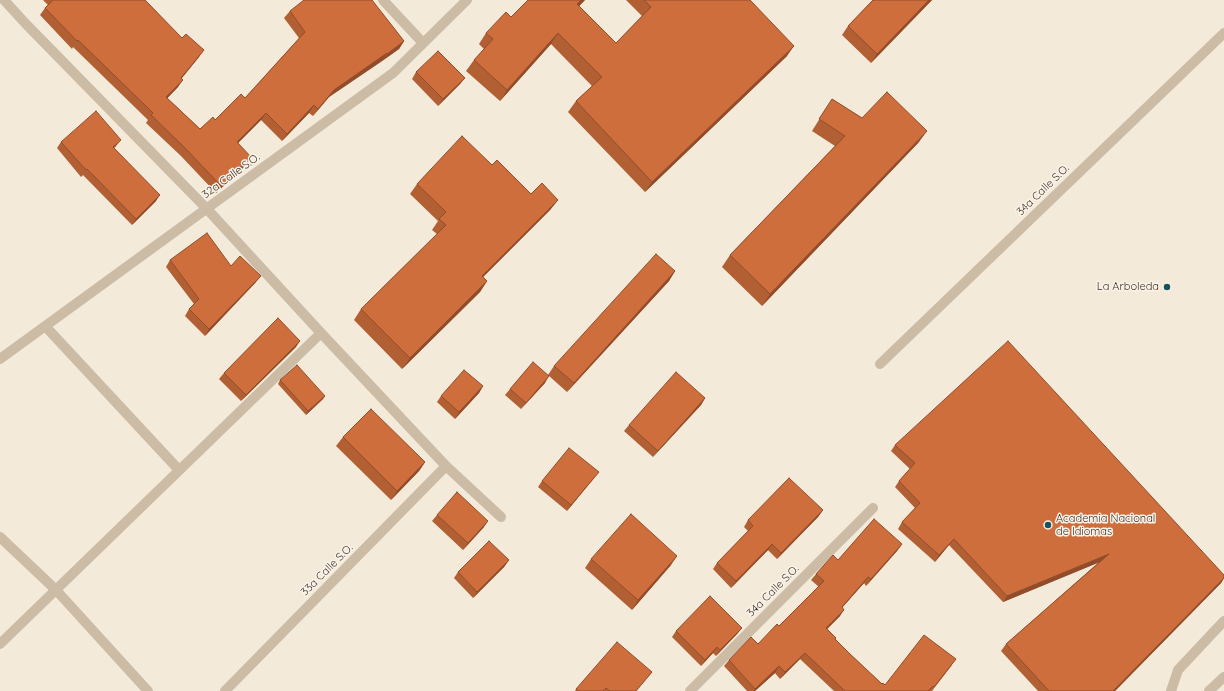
<!DOCTYPE html>
<html>
<head>
<meta charset="utf-8">
<style>
	body { margin:0 }
	canvas { display:block; background:#f3eada }
</style>
</head>
<body>
<canvas width="1224" height="691"></canvas>
<script>
const ctx = document.querySelector('canvas').getContext('2d');
ctx.lineJoin = 'round';
const toPath = rows => new Path2D(rows.map(r => 'M' + r).join(''));
function stroke(path, color, width, dash) { ctx.strokeStyle = color; ctx.lineWidth = width; ctx.lineCap = dash ? 'butt' : 'round'; ctx.setLineDash(dash || []); ctx.stroke(path); }
function fill(path, color) { ctx.fillStyle = color; ctx.fill(path, 'evenodd'); }
function label(font, color, halo, rows, align = 'center') {
  ctx.font = font + ' Quicksand,sans-serif'; ctx.lineWidth = 3; ctx.setLineDash([]); ctx.textBaseline = 'middle'; ctx.strokeStyle = halo; ctx.fillStyle = color; for (const [text, x, y, turn = 0] of rows) {
    ctx.save(); ctx.translate(x, y); ctx.rotate((+turn || 0) * Math.PI / 180); ctx.textAlign = isNaN(turn) ? turn : align; if (halo) ctx.strokeText(text, 0, 0); ctx.fillText(text, 0, 0); ctx.restore();
  }
}
stroke(toPath([
	[4,0,25,23,207,209,321,333,446,466,501,517],
	[383,0,423,43],
	[46,327,179,470],
	[0,359,393,73,467,0],
	[880,364,1224,33],
	[0,537,56,590,148,691],
	[0,644,321,333],
	[225,691,446,466],
	[690,691,873,508],
	[1171,691,1178,670,1224,621],
	[1209,691,1224,677]
]), '#ccbba5', 10);
fill(toPath([
	[43,0,145,0,199,57,182,78,178,87,167,98,200,129,215,120,245,98,299,38,284,18,290,11,404,41,399,49,382,61,329,97,313,116,309,113,282,141,261,120,238,143,246,165,216,193,181,156,146,123,148,120,73,47,72,49,40,15,45,8,48,5],
	[585,0,579,6,616,43,642,16,626,0,750,0,787,56,645,192,568,112,576,101,592,86,551,44,500,101,466,71,474,60,484,49,479,44,486,33,511,17],
	[873,0,932,0,871,63,842,35,848,26],
	[416,72,465,78,460,84,438,106,412,79],
	[832,99,862,118,919,142,762,306,722,267,730,255,835,146,812,131],
	[61,142,116,146,114,148,156,201,132,225,83,175,81,177,57,148],
	[492,165,531,194,558,200,550,210,483,277,487,281,480,292,402,369,354,320,361,309,437,234,432,230,438,221,410,194,417,184],
	[170,260,256,282,205,336,185,316,189,309,194,304,166,267],
	[675,271,669,281,567,392,548,375,554,366],
	[296,347,241,401,219,379,224,373],
	[280,380,325,396,323,399,306,415,278,384],
	[545,383,521,409,505,395,510,389],
	[483,386,479,393,455,419,437,402,441,396],
	[705,398,701,405,653,457,624,431,629,425],
	[343,437,425,462,419,471,391,500,336,446],
	[895,445,1224,575,1224,578,1221,583,1115,691,1038,691,1001,651,1006,644,1099,562,1003,602,949,545,935,562,898,529,902,522,915,508,895,487,899,481,910,469,891,451],
	[594,478,567,511,538,487,542,481],
	[823,510,818,517,777,559,768,550,731,588,713,569,717,563,748,531,744,527,748,520],
	[437,515,484,527,463,550,432,521],
	[902,544,897,551,866,586,864,583,842,608,840,616,827,629,835,640,882,684,885,685,952,665,932,691,834,691,800,659,780,679,775,673,755,691,747,691,724,666,729,660,758,644,779,626,819,587,811,580,816,574,838,560],
	[591,559,671,565,632,610,585,568],
	[509,560,504,567,473,598,454,578,458,572],
	[742,628,737,634,716,656,713,653,701,666,672,637,676,631],
	[652,672,647,678,636,691,575,691,576,689]
]), '#b25f34');
fill(toPath([
	[581,0,585,0,570,15,577,4],
	[929,0,932,0,871,63,877,54],
	[558,33,551,44,500,101,507,90],
	[404,41,399,49,382,61,387,54],
	[794,46,787,56,645,192,652,182],
	[204,50,199,57,176,85,181,78],
	[387,53,382,61,329,97,313,116,318,109,334,90],
	[465,78,460,84,438,106,443,99],
	[183,80,178,87,161,105,166,97],
	[314,105,309,113,282,141,287,134],
	[266,113,261,120,232,149,237,142],
	[927,131,919,142,762,306,770,294],
	[121,140,116,146,108,153,113,147],
	[251,157,246,165,216,193,221,186],
	[160,195,156,201,132,225,136,219],
	[558,200,550,210,474,286,482,276],
	[675,271,669,281,567,392,574,383],
	[261,276,256,282,205,336,209,329],
	[487,281,480,292,402,369,410,358],
	[300,341,296,347,241,401,246,395],
	[549,376,545,383,521,409,526,403],
	[483,386,479,393,455,419,459,412],
	[325,396,323,399,306,415,308,411],
	[705,398,701,405,653,457,658,451],
	[425,462,419,471,391,500,397,491],
	[599,472,594,478,567,511,571,505],
	[823,510,818,517,777,559,781,553],
	[488,521,484,527,463,550,468,543],
	[954,539,949,545,935,562,939,555],
	[772,544,768,550,731,588,736,581],
	[902,544,897,551,866,586,871,579],
	[1109,554,1105,560,1003,602,1007,596],
	[677,556,671,565,632,610,638,600],
	[509,560,504,567,473,598,477,592],
	[868,577,864,583,837,613,842,607],
	[1224,578,1221,583,1115,691,1113,691],
	[844,610,840,616,822,634,826,628],
	[742,628,737,634,716,656,720,650],
	[717,647,713,653,701,666,705,660],
	[805,653,800,659,780,679,785,672],
	[779,666,775,673,755,691,753,691]
]), '#914d2b');
const building = toPath([
	[53,0,145,0,182,38,186,34,204,50,181,78,183,80,166,97,200,129,213,117,215,120,241,94,245,98,305,32,290,11,304,0,372,0,404,41,387,54,387,53,334,90,318,109,314,105,287,134,266,113,237,142,251,157,221,186,186,149,151,115,153,113,78,40,77,41,45,8,53,0],
	[528,0,581,0,577,4,616,43,651,7,644,0,750,0,794,46,652,182,576,101,602,77,558,33,507,90,474,60,493,39,486,33,506,12,511,17,528,0],
	[873,0,929,0,877,54,848,26,873,0],
	[438,51,465,78,443,99,416,72,438,51],
	[887,92,927,131,770,294,730,255,845,136,819,119,832,99,862,118,887,92],
	[96,111,121,140,113,147,160,195,136,219,87,169,86,170,61,142,96,111],
	[462,136,492,165,497,160,531,194,542,183,558,200,482,276,487,281,410,358,361,309,446,225,439,219,446,212,417,184,462,136],
	[207,233,231,266,240,256,261,276,209,329,189,309,199,299,170,260,207,233],
	[656,254,675,271,574,383,554,366,656,254],
	[278,318,300,341,246,395,224,373,278,318],
	[1008,341,1224,575,1224,578,1113,691,1049,691,1006,644,1109,554,1007,596,954,539,939,555,902,522,920,503,899,481,915,463,895,445,1008,341],
	[533,362,549,376,526,403,510,389,533,362],
	[297,365,325,396,308,411,280,380,297,365],
	[464,370,483,386,459,412,441,396,464,370],
	[676,372,705,398,658,451,629,425,676,372],
	[371,409,425,462,397,491,343,437,371,409],
	[569,448,599,472,571,505,542,481,569,448],
	[789,478,823,510,781,553,772,544,736,581,717,563,753,526,748,520,789,478],
	[457,492,488,521,468,543,437,515,457,492],
	[631,514,677,556,638,600,591,559,631,514],
	[874,519,902,544,871,579,868,577,842,607,844,610,826,628,836,638,835,639,849,653,882,684,883,683,885,685,924,635,956,659,934,687,933,686,928,691,845,691,805,653,785,672,779,666,755,689,729,660,751,637,758,644,777,624,779,626,824,581,816,574,833,555,838,560,874,519],
	[489,541,509,560,477,592,458,572,489,541],
	[710,596,742,628,720,650,717,647,705,660,676,631,710,596],
	[617,642,652,672,636,691,610,691,606,688,603,691,579,691,576,689,617,642]
]);
fill(building, '#cf6e3d');
stroke(building, '#914d2b', 1);
for (const [x, y, r, color] of [
	[1167,287,4,"#19515c"],
	[1048,525,4,"#19515c"]
]) { const dot = new Path2D(); dot.arc(x, y, r, 0, 2 * Math.PI); ctx.fillStyle = color; ctx.fill(dot); stroke(dot, '#fbf3e7', 1.5); }
label('11px', '#382e27', '#fbf3e7', [
	["32a Calle S.O.",231,176,-36],
	["34a Calle S.O.",1043,190,-44],
	["33a Calle S.O.",327,570,-45],
	["34a Calle S.O.",773,591,-45]
]);
label('11px', '#382e27', '#fbf3e7', [
	["La Arboleda",1159,287],
	["Academia Nacional",1056,519,"left"],
	["de Idiomas",1056,532,"left"]
], 'right');
</script>
</body>
</html>
